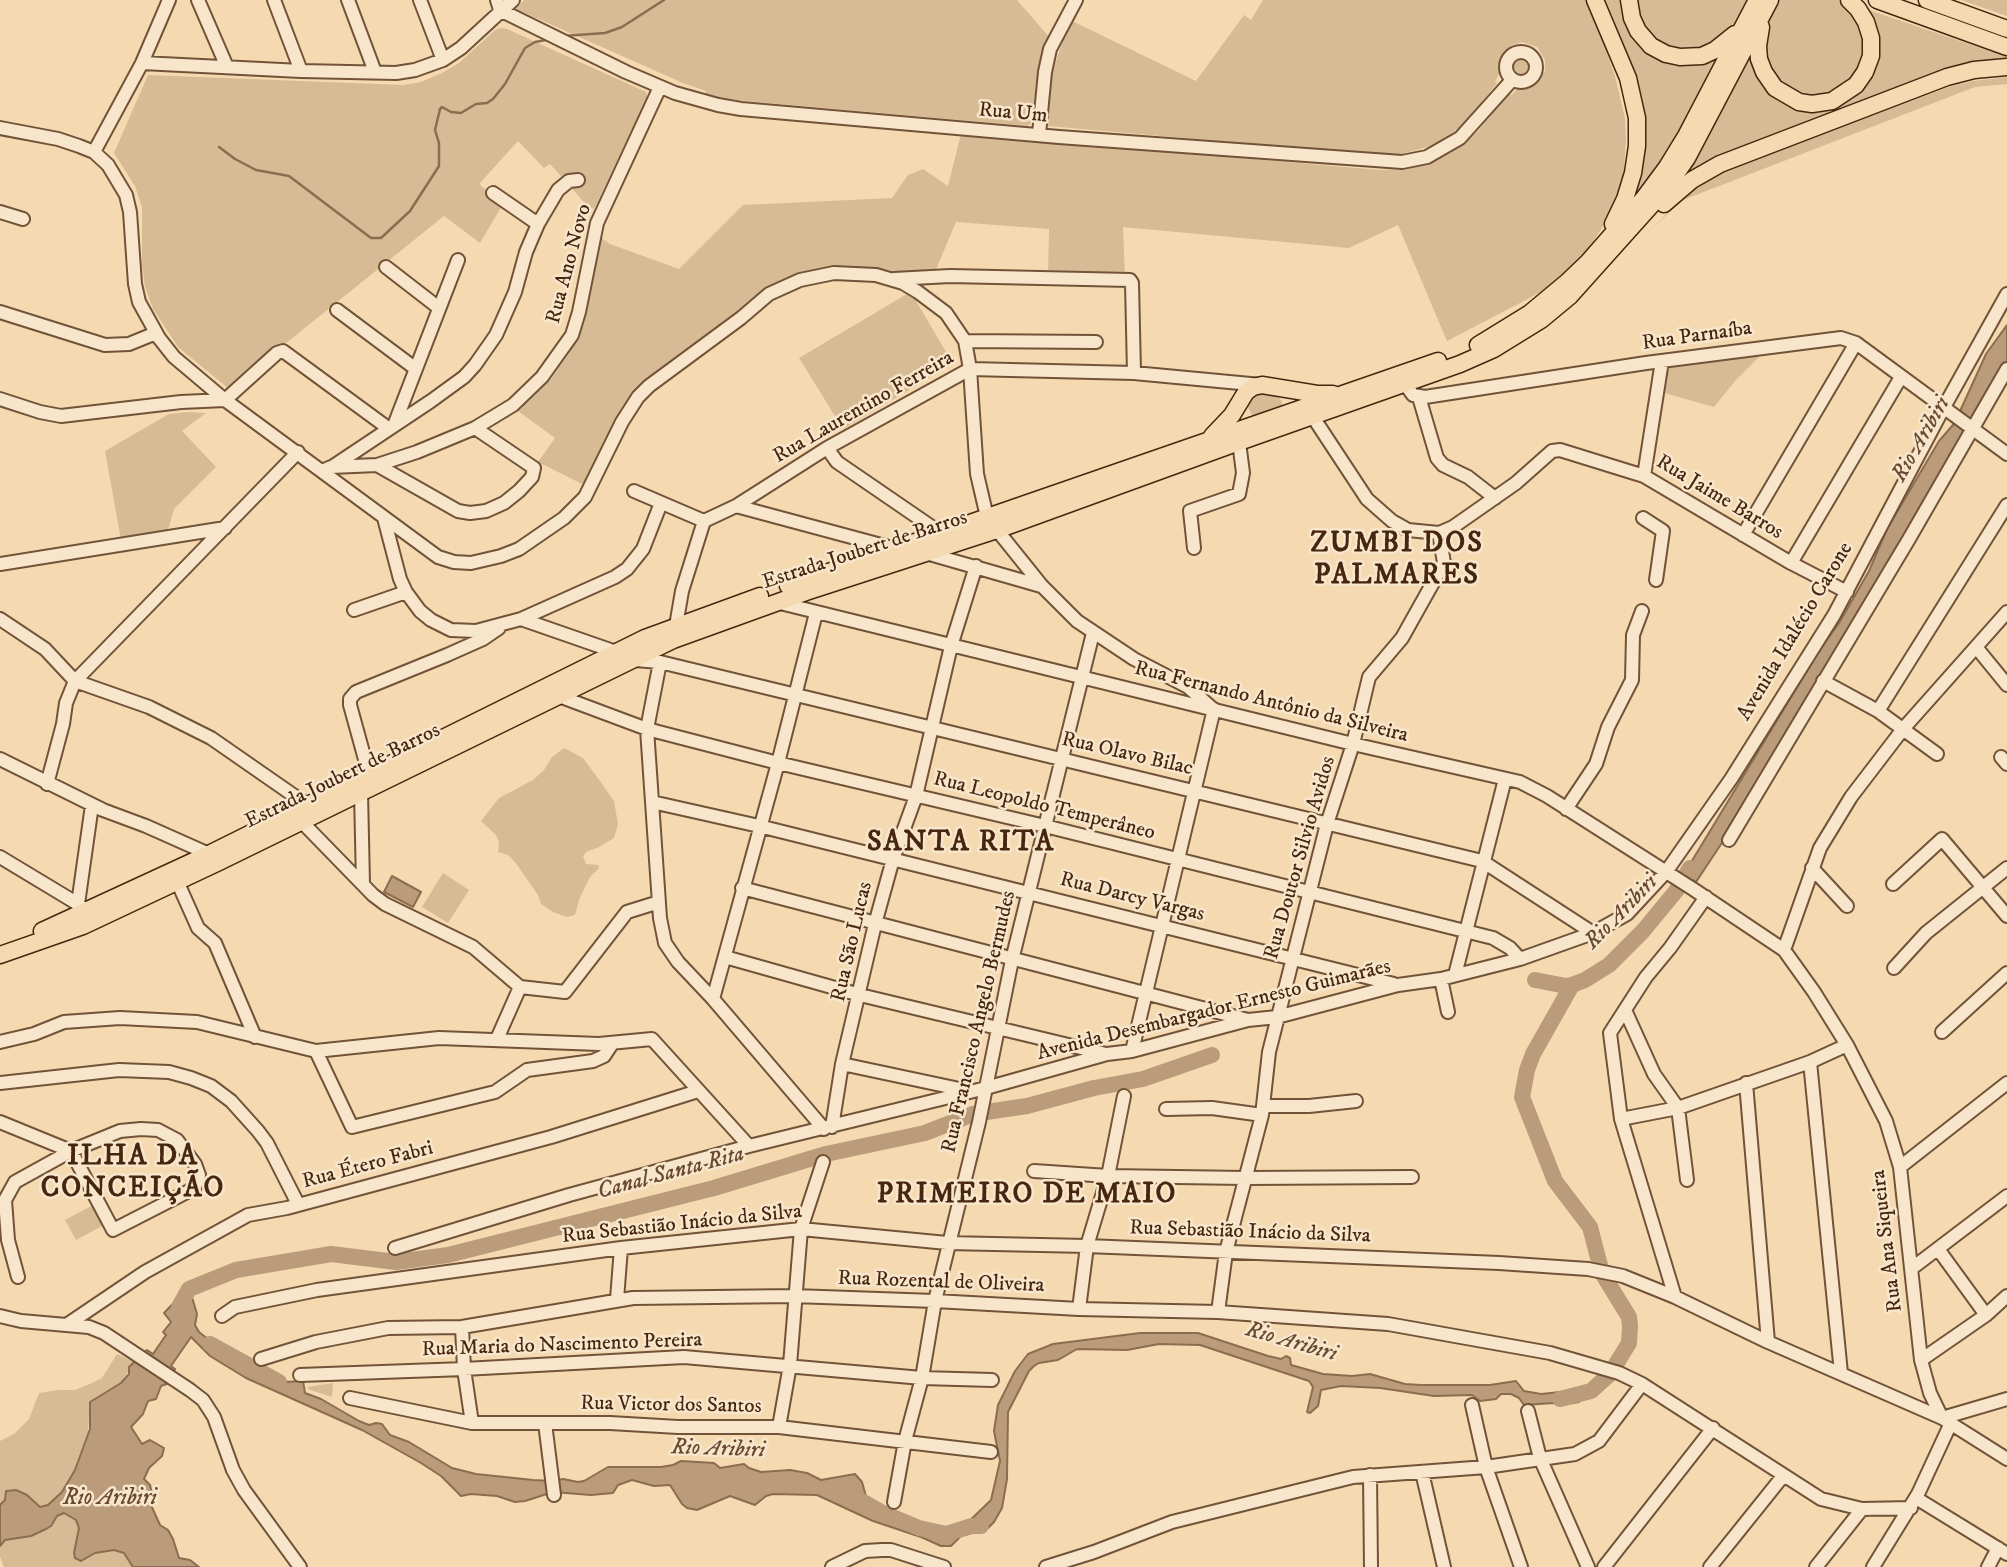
<!DOCTYPE html>
<html>
<head>
<meta charset="utf-8">
<style>
	body { margin:0 }
	canvas { display:block; background:#f5d9b1 }
</style>
</head>
<body>
<canvas width="2007" height="1567"></canvas>
<script>
const ctx = document.querySelector('canvas').getContext('2d');
ctx.lineJoin = 'round';
function fill(path, color) { ctx.fillStyle = color; ctx.fill(path, 'evenodd'); }
const toPath = rows => new Path2D(rows.map(r => 'M' + r).join(''));
function stroke(path, color, width, dash) { ctx.strokeStyle = color; ctx.lineWidth = width; ctx.lineCap = dash ? 'butt' : 'round'; ctx.setLineDash(dash || []); ctx.stroke(path); }
function label(font, color, halo, rows, align = 'center') {
  ctx.font = font + ' "IM FELL DW Pica",serif'; ctx.lineWidth = 5; ctx.setLineDash([]); ctx.textBaseline = 'middle'; ctx.strokeStyle = halo; ctx.fillStyle = color; for (const [text, x, y, turn = 0] of rows) {
    ctx.save(); ctx.translate(x, y); ctx.rotate((+turn || 0) * Math.PI / 180); ctx.textAlign = isNaN(turn) ? turn : align; if (halo) ctx.strokeText(text, 0, 0); ctx.fillText(text, 0, 0); ctx.restore();
  }
}
fill(toPath([
	[524,0,1017,0,1050,38,1040,73,1034,120,1028,126,745,101,705,95,706,91,683,83,516,9],
	[1263,0,1586,0,1601,35,1615,76,1625,119,1626,141,1623,180,1617,198,1608,218,1587,251,1543,291,1447,341,1398,225,1349,248,1123,227,1125,276,1048,277,1049,229,956,222,934,274,854,268,759,295,635,390,618,417,586,486,538,462,555,438,518,411,552,378,570,352,579,330,599,236,610,244,679,269,743,205,892,198,908,175,923,169,948,186,961,134,1380,170,1405,169,1429,163,1461,146,1479,130,1509,93,1512,95,1517,89,1536,84,1545,71,1545,60,1537,47,1522,42,1512,45,1501,57,1499,74,1495,82,1497,83,1462,126,1435,145,1401,154,1377,155,1048,126,1052,73,1070,20,1196,81,1244,15,1251,20],
	[1600,0,1624,0,1643,30,1634,0,1839,0,1864,29,1863,85,1866,9,2007,57,2007,63,1683,180,1670,150,1633,199,1641,159],
	[1961,0,2007,0,2007,16],
	[501,28,507,29,646,92,647,97,595,207,591,210,550,164,544,168,518,141,479,184,503,204,480,243,444,216,229,389,178,347,153,309,145,287,142,265,142,207,135,186,114,153,148,75,403,85,421,82,442,73,459,63,495,30],
	'1512 67a9 9 0 1 1 18 0a9 9 0 1 1-18 0Z',
	[2007,77,2007,84,1975,87,1683,200,1647,233,1686,195,1725,171,1949,87,1973,81],
	[907,294,915,299,953,364,843,429,799,358],
	[1761,355,1736,380,1714,407,1661,392,1667,366],
	[1255,392,1273,393,1278,396,1282,402,1282,409,1255,417,1252,415,1246,404],
	[187,412,206,413,182,431,216,467,174,509,167,533,121,540,105,451,169,414],
	[564,748,583,758,600,781,614,801,618,824,614,838,599,847,586,852,583,856,586,864,598,865,599,868,590,877,579,900,575,915,567,917,553,912,541,904,538,895,515,862,508,855,498,852,499,842,496,835,481,821,499,798,533,780,544,770,552,757],
	[443,873,469,890,448,923,422,907],
	[93,1205,104,1225,76,1240,65,1220],
	[117,1354,134,1362,121,1383,96,1397,89,1416,88,1434,75,1470,62,1492,48,1505,40,1507,10,1489,6,1491,5,1500,0,1505,0,1441,14,1434,29,1419,39,1393,59,1390,75,1390,92,1383,102,1378],
	[333,1383,332,1397,310,1390,307,1387],
	[64,1513,76,1520,79,1528,74,1553,91,1556,95,1553,114,1550,124,1553,133,1567,4,1567,0,1557,0,1546,5,1540,25,1537,51,1526,57,1516]
]), '#d7bb95');
const water = toPath([
	[2007,325,2007,364,1741,814,1696,882,1684,874,1819,651,1839,623,1869,571,1887,529,1939,441,1959,418,1961,409,1986,354,2007,325],
	[392,876,421,892,413,907,384,892,392,876],
	[189,1287,197,1314,195,1325,199,1332,241,1365,250,1362,257,1371,284,1382,303,1381,305,1393,321,1399,359,1421,369,1425,376,1423,382,1424,390,1435,409,1442,452,1468,476,1474,533,1480,552,1481,563,1479,578,1482,584,1481,608,1467,661,1467,673,1465,681,1461,714,1463,720,1468,744,1464,749,1468,761,1472,790,1470,807,1473,821,1480,855,1474,862,1482,867,1500,866,1505,870,1510,903,1522,915,1529,943,1537,950,1537,958,1532,991,1500,1000,1461,994,1431,998,1405,1015,1371,1028,1354,1053,1344,1140,1333,1198,1333,1268,1356,1281,1359,1286,1356,1290,1358,1291,1365,1323,1374,1352,1376,1370,1374,1405,1384,1421,1385,1490,1385,1516,1381,1524,1391,1541,1394,1570,1391,1581,1395,1582,1397,1579,1402,1561,1405,1554,1403,1524,1405,1519,1398,1511,1394,1501,1394,1496,1399,1480,1401,1472,1395,1434,1396,1380,1388,1341,1386,1321,1390,1318,1406,1310,1413,1307,1412,1313,1387,1309,1381,1200,1345,1159,1344,1127,1350,1077,1349,1058,1360,1039,1363,1034,1366,1029,1371,1008,1412,1007,1479,1002,1508,994,1522,987,1529,961,1536,951,1546,941,1546,921,1537,873,1521,817,1495,773,1494,766,1496,755,1505,730,1496,697,1510,687,1508,682,1504,670,1485,654,1486,632,1480,618,1485,613,1493,591,1495,553,1492,525,1501,515,1502,497,1496,471,1494,461,1496,441,1476,421,1463,362,1430,246,1378,210,1356,191,1337,171,1366,175,1369,169,1383,161,1386,156,1399,148,1401,143,1414,131,1427,142,1444,150,1440,164,1448,162,1456,149,1468,144,1479,150,1485,153,1497,151,1505,160,1525,168,1530,173,1539,179,1558,190,1560,199,1567,133,1567,124,1553,114,1550,95,1553,81,1561,75,1558,74,1553,79,1528,76,1520,64,1513,57,1516,51,1526,46,1529,31,1536,5,1540,0,1546,0,1505,5,1500,6,1491,16,1490,27,1495,40,1507,48,1505,62,1492,75,1470,90,1429,90,1402,121,1383,129,1374,129,1367,147,1350,153,1354,166,1335,163,1332,171,1322,164,1313,189,1287]
]);
fill(water, '#ba9c7a');
stroke(water, '#8c6d4f', 2);
stroke(toPath([
	[563,36,605,33,622,27,664,0],
	[219,147,235,159,256,170,289,176,371,238,381,238,410,211,439,166,439,143,435,130,440,109,442,107,451,112,461,113,476,104,487,103,493,99,505,84,525,48,535,42,546,40]
]), '#8c6d4f', 2.5);
stroke(toPath([
	[1535,980,1566,986,1572,985,1585,980,1609,965,1643,931,1676,891,1690,868],
	[179,1307,189,1289,236,1270,331,1254,396,1262,448,1255,714,1188,826,1154,925,1133,973,1114,1027,1106,1094,1088,1143,1079,1212,1055],
	[210,1344,279,1382],
	[1560,1399,1591,1391,1610,1374,1629,1343,1630,1326,1629,1317,1602,1273,1590,1227,1555,1181,1522,1097,1527,1070,1533,1054,1572,985],
	[849,1494,881,1512,919,1528,946,1534,971,1526,981,1526]
]), '#ba9c7a', 16);
const minor = toPath([
	[198,0,227,67],
	[274,0,301,71],
	[348,0,375,72],
	[420,0,443,60],
	[497,0,500,10,626,72,675,93,718,105,741,109,1059,137,1402,162,1427,157,1460,138,1512,80],
	'1506 67a15 15 0 1 1 30 0a15 15 0 1 1-30 0Z',
	[142,63,301,71,396,73,415,70,443,60,461,48,513,0],
	[0,128,58,139,79,146,94,152,108,165,126,195,130,212,135,284,139,302,159,338,174,357,225,400,438,557,454,562,471,563,501,556,519,549,564,518,585,497,622,422,638,397,649,386,741,318,769,294,800,280,834,273,876,275,903,283,918,292,946,313,965,341,970,369,977,474,987,517],
	[1039,134,1045,72,1050,49,1076,0],
	[94,152,142,63,169,0],
	[493,193,538,224],
	[0,212,23,219],
	[386,267,439,308],
	[894,279,950,276,1130,280,1132,283,1134,373],
	[337,310,416,369],
	[0,312,105,345,129,344,156,333],
	[965,341,1096,342],
	[1405,384,1413,395,1425,397,1646,363,1841,338,1856,343,2007,454],
	[1419,397,1437,458,1443,465,1468,477,1495,498],
	[0,399,40,412,61,416,181,402,225,400],
	[225,400,277,353,283,351,388,428],
	[1313,417,1367,499,1392,521,1408,530,1439,533,1453,527,1516,483,1552,451,1560,450,1644,476,1791,563,1847,592],
	[395,423,458,260],
	[827,448,837,462,942,534],
	[377,465,458,511,470,513,486,511,504,503,519,491,532,477,534,468,475,428],
	[332,467,431,401,464,377,475,365,496,335,515,292,526,252,538,224,558,190,569,181,578,180],
	[322,471,331,467,377,465,417,452,475,428,513,405,542,377,572,335,579,312,597,223,660,87],
	[1644,476,1662,361],
	[634,491,704,521,736,506,827,448,970,369,1134,373,1261,385],
	[736,506,896,549],
	[384,518,400,579,406,592,420,611,431,620,451,630,476,631,521,619,615,577,627,569,643,549,661,503],
	[1643,518,1663,531,1656,580],
	[997,530,1042,586,1077,621,1134,659,1188,687,1213,709],
	[1743,535,1856,343],
	[1194,548,1190,511,1239,494,1243,473,1239,442],
	[926,553,1041,586],
	[1791,563,1901,377],
	[0,564,225,528],
	[776,602,1353,744,1520,782,1547,796,1693,889,1784,950,1814,992,1847,1045,1886,1121,1900,1167,1921,1360,1930,1393,1942,1418,2007,1459],
	[354,610,406,592],
	[0,619,45,649,75,681,149,707,211,738,306,804],
	[521,619,616,652],
	[676,626,682,591,704,521],
	[1976,647,2007,685],
	[635,660,660,662,1482,861,1593,933],
	[660,662,647,729,660,918,665,943,678,962,713,999,824,1129],
	[1823,681,1878,711,1937,754],
	[556,695,647,729,778,763,1045,826,1493,938,1510,948,1520,959],
	[1878,711,2007,505],
	[2001,757,2007,764],
	[0,759,103,810,146,826,209,854],
	[369,774,350,705,350,699,356,692,447,655,483,639,499,628],
	[47,784,63,724,66,703,75,681,298,452],
	[361,792,363,884],
	[652,802,759,826,1394,984],
	[1566,809,1596,764,1608,727,1632,680,1633,635,1642,611],
	[300,820,373,895,385,904,473,947,520,987,565,992,627,912,659,902],
	[1729,840,1909,539,2007,369],
	[0,857,78,904,86,911],
	[1812,868,1847,906],
	[177,881,198,928,215,943,255,1037],
	[1893,884,1942,839,2007,916],
	[742,888,1248,1020],
	[78,904,92,805],
	[1784,950,1820,848,1851,797,1903,729,2007,612],
	[725,957,860,995,1106,1054],
	[1894,968,1926,933,2007,868],
	[1455,975,1505,779],
	[1441,979,1448,1012],
	[713,999,778,763,816,613],
	[1625,1010,1654,1074,1678,1108,1687,1180],
	[1942,1032,2007,973],
	[497,1039,520,987],
	[0,1042,34,1034,64,1022,120,1018,197,1022,316,1051,439,1038,599,1044,652,1039,749,1146],
	[316,1051,352,1127,495,1092,527,1070,593,1061,604,1056,612,1044],
	[1132,1051,1214,709],
	[1810,1062,1841,1373],
	[842,1064,969,1091],
	[0,1083,119,1070,169,1072,191,1078,211,1086,231,1101,258,1131,267,1143,298,1204],
	[1746,1083,1768,1342],
	[1263,1106,1309,1106,1356,1101],
	[1166,1109,1212,1108,1262,1115],
	[1621,1119,1678,1108,1810,1062,1847,1045],
	[0,1122,71,1151,113,1230,189,1191,195,1187,199,1175,195,1164,177,1140,158,1130,141,1129,120,1131,71,1151,15,1182,5,1200,8,1240,18,1277],
	[832,1127,842,1064,875,924,893,859,916,796,951,646,976,566],
	[1900,1167,2007,1083],
	[1034,1171,1108,1176,1245,1178,1412,1177],
	[395,1248,569,1195,749,1146,986,1088,1107,1054,1132,1051,1248,1020,1277,1017,1398,985,1441,979,1520,959,1593,933,1627,914,1666,872,1731,779,1834,615,1944,407,2007,294],
	[1938,1249,1986,1315],
	[1911,1269,2007,1196],
	[1675,1297,1621,1119,1610,1033,1646,977,1670,948,1706,897],
	[617,1299,621,1248],
	[1079,1309,1087,1246,1108,1176,1124,1096],
	[1218,1312,1226,1252,1262,1115,1269,1052,1327,824,1353,744,1369,677,1402,638,1444,563,1439,533],
	[0,1316,21,1321,89,1327,104,1333,190,1390,203,1400,214,1417,233,1470,244,1490,300,1567],
	[222,1316,235,1307,317,1290,621,1248,801,1229,947,1243,1087,1246,1499,1263,1588,1269,1623,1276,1675,1297,1768,1342,1942,1418],
	[68,1324,145,1272,248,1215,287,1208,551,1137,698,1091],
	[462,1327,464,1369,472,1423],
	[261,1359,316,1342,388,1328,462,1327,633,1298,794,1296,935,1301,1079,1309,1218,1312,1388,1324,1550,1353,1619,1373,1642,1384,1821,1499,1862,1509,1911,1508],
	[1921,1360,1986,1315,2007,1296],
	[300,1375,464,1369,684,1357,922,1378,992,1380],
	[350,1398,472,1423,610,1423,678,1427,779,1427,991,1452],
	[1472,1405,1486,1467,1521,1567],
	[1528,1411,1540,1458,1588,1567],
	[1942,1418,2007,1399],
	[545,1423,554,1495],
	[779,1427,790,1365,801,1229,823,1162],
	[1422,1472,1444,1567],
	[1370,1475,1371,1567],
	[1916,1498,2007,1554],
	[894,1502,905,1441,922,1378,935,1301,979,1122,1012,960,1093,633],
	[832,1567,865,1551,882,1550,891,1550,944,1567],
	[1046,1567,1094,1552,1172,1522,1353,1477,1486,1467,1575,1454,1599,1441,1642,1384],
	[1604,1567,1713,1428],
	[1710,1567,1783,1476],
	[1816,1567,1862,1509],
	[1873,1567,1918,1494,1950,1425],
	[1988,1567,1998,1548]
]);
const major = toPath([
	[1595,0,1628,78,1637,118,1637,146,1633,173,1625,199,1613,224],
	[1629,0,1632,18,1638,31,1651,46,1666,54,1680,57,1702,56,1715,50,1735,34],
	[1877,0,2007,47],
	[1927,0,2007,29],
	[1761,27,1758,46,1759,59,1764,72,1775,88,1799,102,1812,104,1832,101,1856,85,1865,72,1871,56,1871,38,1866,22,1858,9,1849,0],
	[1664,204,1692,180,1720,164,1947,77,1974,70,2007,67],
	[1478,345,1530,313,1566,283,1588,262,1644,198,1667,167,1686,136,1757,0],
	[1212,436,1232,415,1246,392,1253,387,1262,385,1317,394,1333,394],
	[788,586,1438,361],
	[42,931,209,854,645,638,760,596],
	[0,955,83,926,219,862,673,640,806,592,997,530,1239,442,1460,364,1494,349,1541,320,1570,296,1665,190,1687,158,1770,0]
]);
stroke(minor, '#725338', 16);
stroke(major, '#46260f', 19);
stroke(minor, '#f8e6cc', 12);
stroke(major, '#f5d9b1', 16);
label('21px', '#46260f', '#f8e6cc', [
	["Rua Um",1013,114,5],
	["Rua Ano Novo",570,264,-75],
	["Rua Parnaíba",1697,337,-8],
	["Rua Laurentino Ferreira",864,408,-30],
	["Rua Jaime Barros",1719,498,31],
	["Estrada Joubert de Barros",865,551,-18],
	["Avenida Idalécio Carone",1796,632,-59],
	["Rua Fernando Antônio da Silveira",1271,703,14],
	["Rua Olavo Bilac",1127,755,13],
	["Estrada Joubert de Barros",343,777,-26],
	["Rua Leopoldo Temperâneo",1044,807,14],
	["Rua Doutor Silvio Avidos",1301,858,-74],
	["Rua Darcy Vargas",1132,898,14],
	["Rua São Lucas",853,942,-77],
	["Avenida Desembargador Ernesto Guimarães",1214,1011,-14],
	["Rua Francisco Angelo Bermudes",980,1022,-77],
	["Rua Étero Fabri",368,1166,-15],
	["Rua Sebastião Inácio da Silva",682,1225,-6],
	["Rua Sebastião Inácio da Silva",1250,1233,2],
	["Rua Ana Siqueira",1888,1241,-97],
	["Rua Rozental de Oliveira",941,1283,2],
	["Rua Maria do Nascimento Pereira",562,1346,-2],
	["Rua Victor dos Santos",671,1406,1]
]);
label('italic 23px', '#69492f', '#f8e6cc', [
	["Rio Aribiri",1922,440,-60],
	["Rio Aribiri",1622,913,-46],
	["Canal Santa Rita",671,1174,-15],
	["Rio Aribiri",1291,1343,16],
	["Rio Aribiri",718,1450,2],
	["Rio Aribiri",110,1499]
]);
ctx.letterSpacing = '2px';
label('bold 28px', '#46260f', '#f8e6cc', [
	["ZUMBI DOS",1397,545],
	["PALMARES",1397,577],
	["SANTA RITA",961,844],
	["ILHA DA",133,1158],
	["CONCEIÇÃO",133,1190],
	["PRIMEIRO DE MAIO",1027,1196]
]);
ctx.letterSpacing = '0px';
</script>
</body>
</html>
